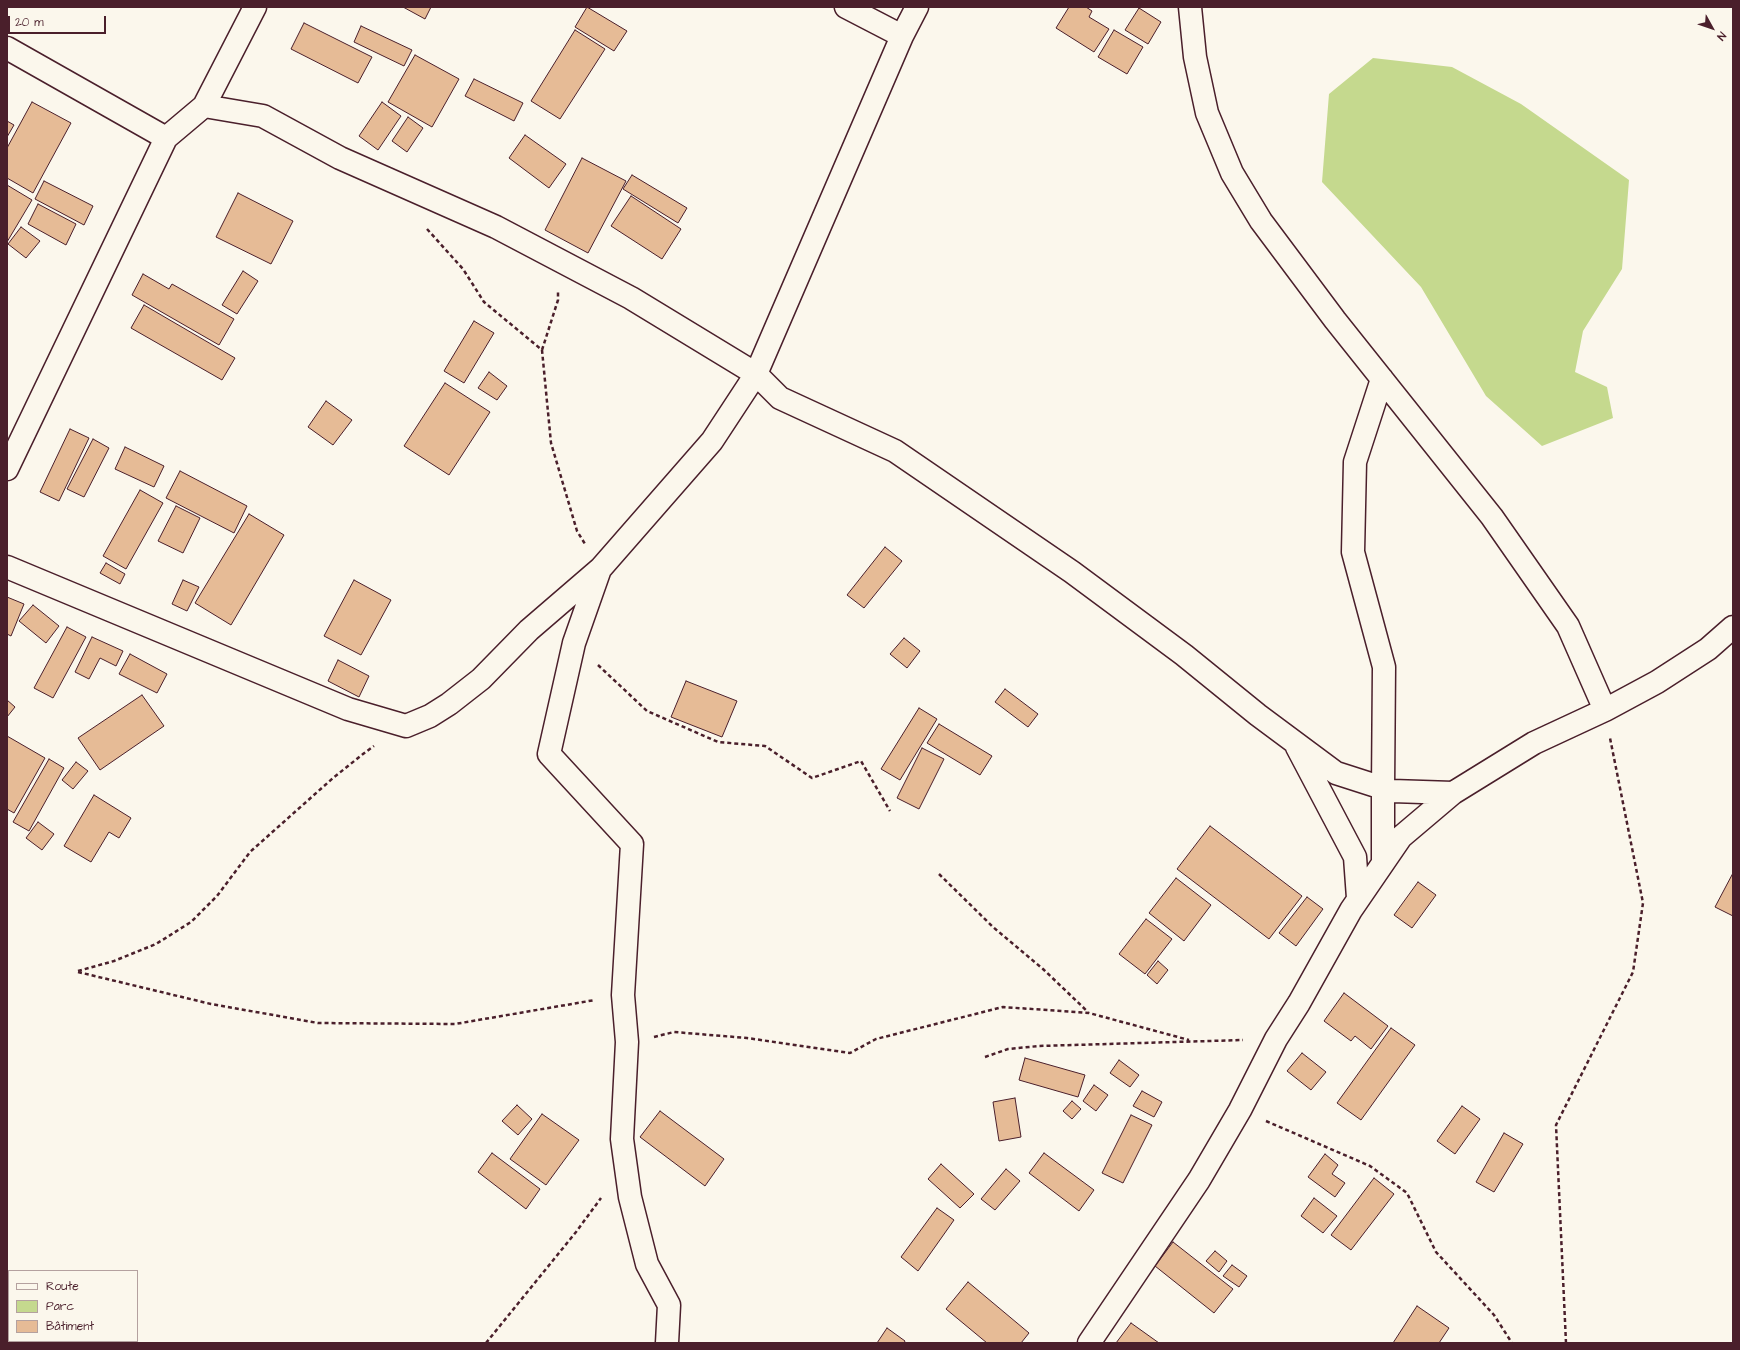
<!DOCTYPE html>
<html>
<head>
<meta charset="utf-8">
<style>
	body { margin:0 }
	#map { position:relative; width:1740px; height:1350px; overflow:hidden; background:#fbf7ec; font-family:"Architects Daughter",sans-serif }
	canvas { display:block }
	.frame { position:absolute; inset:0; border:8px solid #4a1f2b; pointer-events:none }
	.legend { position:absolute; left:8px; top:1270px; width:130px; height:72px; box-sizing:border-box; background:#fbf7ec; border:1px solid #b4a19f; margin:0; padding:5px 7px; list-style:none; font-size:12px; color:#4a1f2b }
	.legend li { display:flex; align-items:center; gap:8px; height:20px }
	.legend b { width:20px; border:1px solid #b4a19f }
	.north { position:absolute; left:1692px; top:8px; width:40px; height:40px; -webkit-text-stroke:3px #fbf7ec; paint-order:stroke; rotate:130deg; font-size:11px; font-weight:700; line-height:16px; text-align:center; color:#4a1f2b }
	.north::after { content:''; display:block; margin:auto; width:14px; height:18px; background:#4a1f2b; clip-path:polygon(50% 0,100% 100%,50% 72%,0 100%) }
	.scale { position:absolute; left:8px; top:16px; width:98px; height:18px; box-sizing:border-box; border:2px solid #4a1f2b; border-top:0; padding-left:5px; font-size:12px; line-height:14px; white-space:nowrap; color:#4a1f2b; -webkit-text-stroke:3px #fbf7ec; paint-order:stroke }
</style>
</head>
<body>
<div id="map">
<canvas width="1740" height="1350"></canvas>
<div class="frame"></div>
<ul class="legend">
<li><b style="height:5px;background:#fbf7ec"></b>Route</li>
<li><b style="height:11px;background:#c5d98e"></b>Parc</li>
<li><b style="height:11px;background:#e6bb96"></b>Bâtiment</li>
</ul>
<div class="north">N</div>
<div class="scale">20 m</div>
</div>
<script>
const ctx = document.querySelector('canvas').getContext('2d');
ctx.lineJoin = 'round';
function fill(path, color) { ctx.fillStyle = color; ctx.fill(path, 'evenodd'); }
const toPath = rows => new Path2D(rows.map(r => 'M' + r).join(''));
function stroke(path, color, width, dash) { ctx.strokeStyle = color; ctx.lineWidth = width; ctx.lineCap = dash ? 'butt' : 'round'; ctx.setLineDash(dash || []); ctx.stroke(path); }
fill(toPath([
	[1373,58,1452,67,1521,104,1629,180,1622,269,1583,331,1575,372,1607,387,1613,418,1542,446,1486,396,1421,287,1322,182,1329,94]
]), '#c5d98e');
const building = toPath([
	[403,7,431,7,425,19,403,7],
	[587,7,627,31,614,51,575,27,587,7],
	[1069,7,1086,7,1092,11,1089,17,1109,29,1094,52,1056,28,1069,7],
	[1139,8,1161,22,1148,44,1125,30,1139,8],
	[304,23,372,57,358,83,291,49,304,23],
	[361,26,412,50,404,66,354,42,361,26],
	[575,30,605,49,560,119,531,101,575,30],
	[1114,30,1143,47,1127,74,1098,57,1114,30],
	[415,55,459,79,432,127,388,102,415,55],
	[474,79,523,103,514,121,465,96,474,79],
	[32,102,71,123,33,193,7,178,7,148,32,102],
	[382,102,401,116,378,150,359,136,382,102],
	[408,117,423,128,407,152,392,141,408,117],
	[7,121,14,125,7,137,7,121],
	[525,135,566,164,549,188,509,158,525,135],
	[582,158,626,181,588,253,545,230,582,158],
	[632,175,687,208,678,223,623,189,632,175],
	[44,181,93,206,84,225,35,199,44,181],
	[7,185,32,200,7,242,7,185],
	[238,193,293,221,271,264,216,237,238,193],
	[631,196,681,229,662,259,611,226,631,196],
	[38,204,76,224,66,245,28,224,38,204],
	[21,227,40,241,26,258,8,244,21,227],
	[243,271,258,281,237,314,222,305,243,271],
	[143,274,169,289,172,284,234,319,219,345,132,295,143,274],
	[144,305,235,358,222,380,131,328,144,305],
	[474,321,494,333,464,383,444,371,474,321],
	[489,372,507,386,497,400,478,388,489,372],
	[445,383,490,412,449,475,404,446,445,383],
	[326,401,352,420,333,445,308,427,326,401],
	[70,429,89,438,59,501,40,492,70,429],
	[93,439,109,448,84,497,67,489,93,439],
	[125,447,164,466,154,487,115,469,125,447],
	[180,471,247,506,234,533,166,498,180,471],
	[140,490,163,503,126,569,103,556,140,490],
	[176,506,200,518,183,553,158,541,176,506],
	[249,514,284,535,231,625,195,603,249,514],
	[885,547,902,561,864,608,847,595,885,547],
	[106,563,125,574,120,584,100,573,106,563],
	[183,580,199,587,187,611,172,604,183,580],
	[354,580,391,600,361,655,324,636,354,580],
	[7,597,24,604,11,636,7,634,7,597],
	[33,605,59,626,46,643,19,621,33,605],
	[67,627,86,637,53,698,34,688,67,627],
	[92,637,123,651,116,666,100,658,89,679,75,672,92,637],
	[904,638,920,651,907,668,890,654,904,638],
	[130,654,167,674,157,693,119,674,130,654],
	[338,660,369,676,359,697,328,681,338,660],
	[686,681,737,701,722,737,671,717,686,681],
	[1005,689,1038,714,1028,727,995,702,1005,689],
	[142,695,164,726,100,770,78,738,142,695],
	[7,700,15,707,7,717,7,700],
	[919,708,937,719,900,780,881,769,919,708],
	[939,724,992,756,980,775,927,743,939,724],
	[7,736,45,758,14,813,7,809,7,736],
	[922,748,944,759,919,809,897,798,922,748],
	[49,759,64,768,29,831,13,822,49,759],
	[76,762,88,771,73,789,62,780,76,762],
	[94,795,131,818,119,838,109,832,91,862,64,846,94,795],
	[38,822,54,834,42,850,26,838,38,822],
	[1210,826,1302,896,1269,939,1177,869,1210,826],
	[1733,873,1733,916,1715,907,1733,873],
	[1176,878,1211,905,1184,941,1149,913,1176,878],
	[1418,882,1436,895,1412,928,1394,915,1418,882],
	[1307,897,1323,909,1296,946,1279,933,1307,897],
	[1146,919,1172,939,1145,974,1119,954,1146,919],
	[1158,961,1168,970,1157,984,1147,975,1158,961],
	[1344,993,1388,1026,1371,1049,1355,1036,1351,1041,1324,1021,1344,993],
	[1391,1028,1415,1045,1361,1120,1337,1103,1391,1028],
	[1302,1053,1326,1072,1311,1090,1287,1071,1302,1053],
	[1025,1058,1085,1075,1078,1097,1019,1080,1025,1058],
	[1119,1060,1139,1075,1130,1087,1110,1073,1119,1060],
	[1094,1085,1108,1095,1096,1111,1083,1101,1094,1085],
	[1142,1091,1162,1102,1154,1117,1133,1106,1142,1091],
	[1015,1098,1021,1137,999,1141,993,1102,1015,1098],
	[1072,1101,1081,1109,1072,1119,1063,1111,1072,1101],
	[517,1105,532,1119,518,1135,502,1121,517,1105],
	[1462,1106,1480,1119,1455,1154,1437,1141,1462,1106],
	[660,1111,724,1159,705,1186,640,1137,660,1111],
	[542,1114,579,1140,546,1185,510,1159,542,1114],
	[1131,1115,1152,1125,1123,1183,1102,1173,1131,1115],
	[1504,1133,1523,1144,1494,1192,1476,1182,1504,1133],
	[492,1153,540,1189,526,1209,478,1172,492,1153],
	[1044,1153,1094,1190,1079,1211,1029,1173,1044,1153],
	[1325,1154,1338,1165,1332,1174,1345,1183,1335,1197,1308,1177,1325,1154],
	[941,1164,974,1194,960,1208,928,1179,941,1164],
	[1006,1169,1020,1181,995,1210,981,1199,1006,1169],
	[1374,1178,1394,1194,1351,1250,1331,1235,1374,1178],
	[1314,1198,1337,1216,1323,1233,1301,1216,1314,1198],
	[937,1208,954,1220,918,1271,901,1257,937,1208],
	[1173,1242,1233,1289,1214,1313,1155,1266,1173,1242],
	[1215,1251,1227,1261,1219,1272,1206,1261,1215,1251],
	[1232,1265,1247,1276,1239,1287,1223,1276,1232,1265],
	[968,1282,1029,1333,1021,1343,987,1343,946,1309,968,1282],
	[1417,1306,1449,1328,1439,1343,1393,1343,1417,1306],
	[1131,1323,1159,1343,1116,1343,1131,1323],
	[887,1328,905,1341,904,1343,877,1343,887,1328]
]);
fill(building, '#e6bb96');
stroke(building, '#4a1f2b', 1);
const minor = toPath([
	[846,7,902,36],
	[7,48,166,138],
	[204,106,263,116,340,158,496,227,631,298,756,374,780,398,895,451,1072,572,1184,655,1258,715,1336,773,1392,791,1453,793],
	[1382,379,1355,462,1353,552,1384,667,1383,789,1383,862],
	[7,469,166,138,204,106,255,7],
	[7,567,348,709,406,726,430,716,449,704,481,679,529,630,601,568,712,441,756,374,902,36,917,7],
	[600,569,574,643,549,754,632,844,623,995,627,1042,622,1139,630,1197,647,1264,669,1305,667,1343],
	[1605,710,1657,682,1708,649,1733,627],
	[1297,747,1355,857,1358,898],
	[1089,1343,1199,1180,1240,1110,1276,1039,1299,1003,1351,910,1401,837,1453,793,1534,743,1605,710,1568,626,1492,517,1335,320,1261,221,1232,173,1207,113,1195,57,1190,7]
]);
stroke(minor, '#4a1f2b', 25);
stroke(toPath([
	[427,229,463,269,484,302,542,350,551,443,577,531,585,544],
	[542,350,558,300,558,291],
	[598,665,647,711,718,742,765,746,812,778,861,761,890,811],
	[939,874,993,927,1043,969,1088,1012],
	[78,971,114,961,156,944,191,922,217,896,250,852,333,778,363,754,374,746],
	[78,972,211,1004,318,1023,455,1024,595,1000],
	[654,1037,674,1032,747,1038,850,1053,876,1039,1003,1007,1089,1013,1189,1040],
	[985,1057,1008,1049,1039,1046,1243,1040],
	[1266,1121,1370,1166,1407,1193,1436,1252,1494,1315,1512,1343],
	[486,1343,576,1232,601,1198],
	[1566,1343,1556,1125,1633,972,1643,903,1610,738]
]), '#4a1f2b', 2.5, [4, 3]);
stroke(minor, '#fbf7ec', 22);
</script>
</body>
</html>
